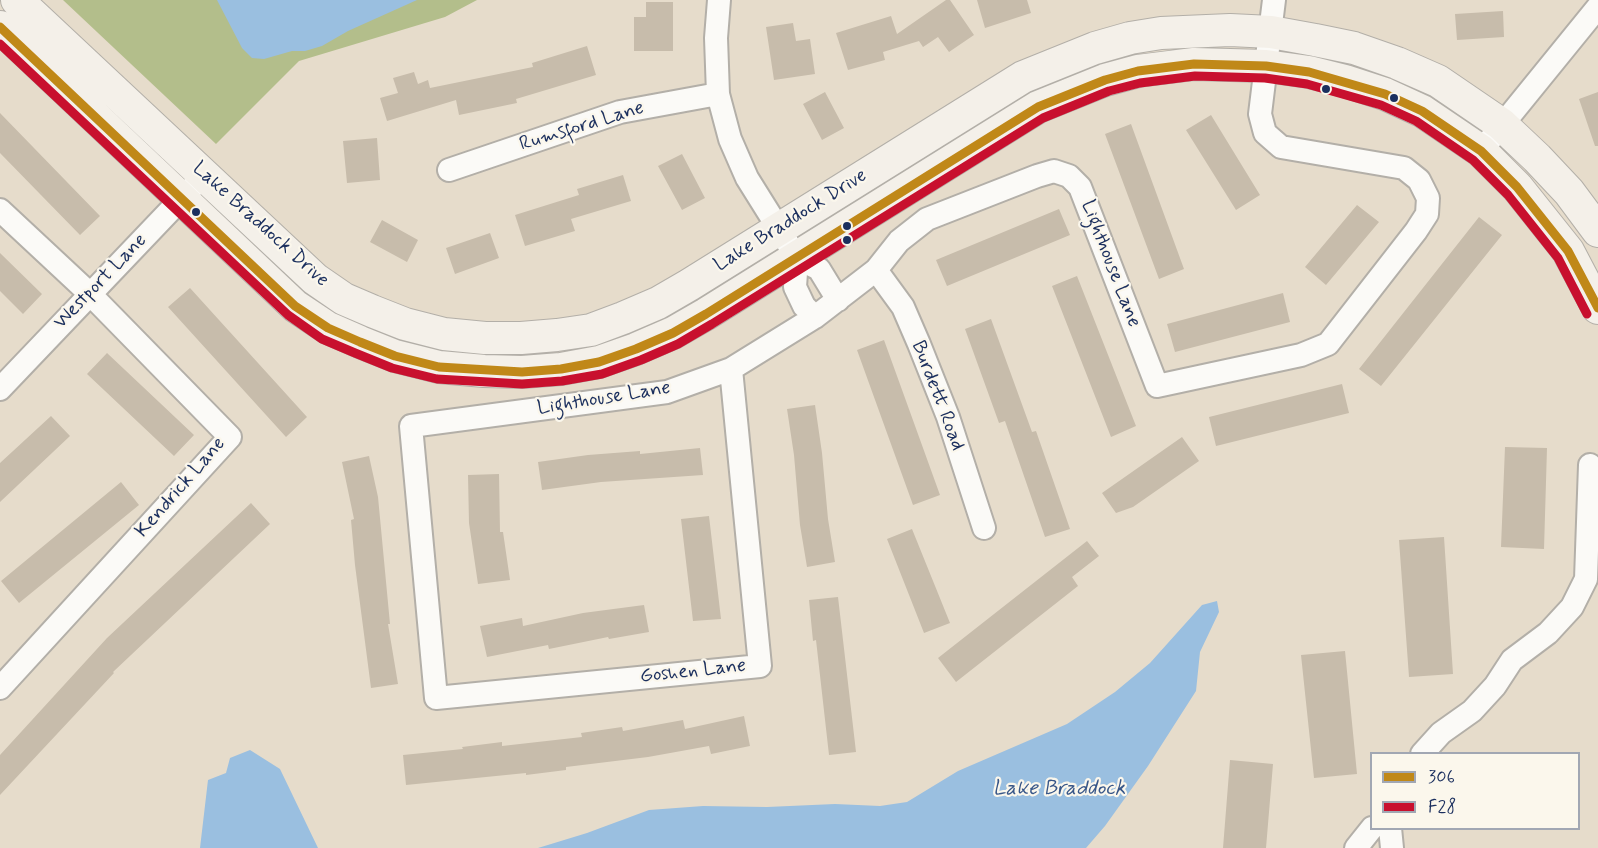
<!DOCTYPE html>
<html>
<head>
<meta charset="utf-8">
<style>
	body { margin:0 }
	#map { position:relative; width:1598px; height:848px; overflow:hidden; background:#e6dccb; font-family:Mynerve,sans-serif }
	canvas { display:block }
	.legend { position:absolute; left:1370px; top:752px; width:210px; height:78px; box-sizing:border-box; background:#fbf7ec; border:2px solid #a1a7b3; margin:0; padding:8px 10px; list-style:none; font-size:18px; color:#1b2f5e }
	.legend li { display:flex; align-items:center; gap:12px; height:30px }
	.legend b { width:30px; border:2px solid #a1a7b3 }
</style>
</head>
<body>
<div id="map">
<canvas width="1598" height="848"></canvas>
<ul class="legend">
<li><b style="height:8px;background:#c08818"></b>306</li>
<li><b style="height:8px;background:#c8102e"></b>F28</li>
</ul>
</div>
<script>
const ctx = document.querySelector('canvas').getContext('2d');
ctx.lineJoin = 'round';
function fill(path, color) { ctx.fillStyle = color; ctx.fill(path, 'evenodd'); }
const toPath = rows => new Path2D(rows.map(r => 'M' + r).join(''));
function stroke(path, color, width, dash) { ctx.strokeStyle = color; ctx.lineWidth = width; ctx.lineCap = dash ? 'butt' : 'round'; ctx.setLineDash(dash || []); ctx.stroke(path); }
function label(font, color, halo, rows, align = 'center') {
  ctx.font = font + ' Mynerve,sans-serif'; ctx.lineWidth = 4.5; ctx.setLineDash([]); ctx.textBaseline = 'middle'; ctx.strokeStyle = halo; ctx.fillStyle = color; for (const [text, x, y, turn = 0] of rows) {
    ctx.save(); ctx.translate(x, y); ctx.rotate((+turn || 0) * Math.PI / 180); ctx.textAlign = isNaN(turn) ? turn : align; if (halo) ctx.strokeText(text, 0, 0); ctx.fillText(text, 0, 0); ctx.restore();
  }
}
fill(toPath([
	[63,0,477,0,445,17,299,61,216,144]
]), '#b3be8b');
fill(toPath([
	[217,0,417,0,348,31,322,46,305,51,292,51,264,59,252,58,242,48],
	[1217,601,1219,612,1200,652,1196,691,1148,766,1105,826,1086,848,538,848,587,833,649,810,703,806,767,807,835,804,880,806,907,802,958,771,1067,724,1115,692,1150,663,1202,605],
	[250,750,280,769,318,848,200,848,208,780,226,773,230,758]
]), '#9abfe0');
fill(toPath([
	[946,0,950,0,974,35,949,52,938,37,923,47,919,41,883,52,885,60,848,70,836,33,891,16,897,34],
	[977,0,1027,0,1031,13,985,28],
	[646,2,673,2,673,51,634,51,634,17,646,17],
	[1503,11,1504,37,1457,40,1455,14],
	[793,23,796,41,810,39,815,74,774,80,766,27],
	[587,46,596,75,516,99,517,103,459,115,456,100,387,121,380,98,398,93,393,78,414,72,418,84,428,80,430,88,533,67,532,63],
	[825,92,844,128,822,140,803,104],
	[1598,92,1598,146,1595,146,1579,99],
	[0,113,100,216,80,235,0,153],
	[1211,115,1260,195,1236,210,1186,130],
	[1131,124,1184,269,1159,279,1105,134],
	[377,138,380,180,347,183,343,141],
	[682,154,705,198,682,210,658,166],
	[623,175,631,201,571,219,575,231,525,246,515,215,579,195,577,189],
	[1357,205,1379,222,1326,285,1305,267],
	[1059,209,1070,235,947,286,936,260],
	[1479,217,1502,235,1381,386,1359,369],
	[382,220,418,240,407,262,370,242],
	[490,233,499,258,455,274,446,248],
	[0,253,42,294,23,314,0,291],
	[1077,276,1136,426,1111,437,1052,286],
	[190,288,307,417,286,437,168,307],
	[1283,293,1290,322,1175,352,1167,324],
	[991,319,1032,432,1036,431,1070,529,1045,537,1005,421,999,423,965,329],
	[884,340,940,495,913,505,857,350],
	[107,353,194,435,174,456,87,374],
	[1342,384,1349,413,1216,446,1209,417],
	[815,405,822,453,828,519,835,562,807,567,800,525,794,455,787,409],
	[51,416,70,436,0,502,0,463],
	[1182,437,1199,461,1133,507,1116,513,1102,493],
	[1505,447,1547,448,1544,549,1501,547],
	[700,448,703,475,601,482,542,490,538,462,588,455,640,451,640,454],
	[369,456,378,497,390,624,388,624,398,684,371,688,355,565,351,520,354,519,342,462],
	[499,474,500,532,503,532,510,580,478,584,469,523,468,475],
	[121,482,139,505,19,603,1,581],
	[251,503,270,524,113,672,114,673,0,795,0,755,107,638],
	[709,516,721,619,693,621,681,519],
	[912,529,950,623,924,633,887,539],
	[1444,537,1453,674,1409,677,1399,540],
	[1087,541,1099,556,1072,577,1078,586,956,682,938,658],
	[838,597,856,752,829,755,816,640,813,641,809,600],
	[644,605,649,632,609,639,608,637,549,649,548,645,487,657,480,626,522,618,523,626,583,613],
	[1345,651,1357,774,1314,778,1301,655],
	[744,716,750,746,711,754,709,746,648,757,566,767,566,770,526,775,526,773,406,785,403,755,463,749,462,747,502,742,502,746,582,737,581,733,622,727,623,731,683,720,685,729],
	[1230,760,1273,764,1266,848,1223,848]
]), '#c7bcab');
const street = toPath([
	[719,0,716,38,718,94,730,139,747,178,797,258,819,269,838,300],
	[1481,151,1598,7],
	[449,170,620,112,718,94],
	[0,210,89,293,230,437,0,688],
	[797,258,795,287,804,306,815,317],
	[876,270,903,307,919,344,948,417,984,528],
	[731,369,760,666,436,698,411,426,667,392,731,369,815,317,876,270,899,241,927,219,1037,176,1054,171,1069,176,1080,187,1157,386,1301,355,1328,344,1416,231,1427,214,1428,198,1419,180,1404,168,1281,147,1265,133,1260,114,1274,0],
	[0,389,204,175],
	[1422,754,1441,733,1472,711,1495,686,1512,660,1548,633,1572,607,1586,579,1590,465],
	[1390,828,1392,848],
	[1356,848,1372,828]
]);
const secondary = toPath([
	[17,0,315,279,344,299,372,311,405,324,444,334,485,338,521,338,557,335,591,330,623,318,658,303,689,285,1023,77,1095,48,1130,38,1161,33,1230,30,1271,32,1315,40,1354,48,1397,63,1438,81,1501,124,1537,158,1569,192,1598,231],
	[0,27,295,306,328,328,360,342,395,356,439,367,484,371,522,372,561,369,599,362,636,349,673,333,706,314,1038,107,1105,80,1138,71,1194,64,1266,66,1309,72,1345,81,1385,94,1422,111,1481,151,1517,187,1568,251,1598,308]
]);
stroke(street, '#b3afa8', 26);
stroke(secondary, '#b3afa8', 34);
stroke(street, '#fbfaf7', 22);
stroke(secondary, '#f4f0e9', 32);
stroke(toPath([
	[0,27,295,306,328,328,360,342,395,356,439,367,522,372,561,369,599,362,636,349,673,333,706,314,1038,107,1105,80,1138,71,1194,64,1266,66,1309,72,1385,94,1422,111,1481,151,1517,187,1568,251,1598,308]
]), '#c08818', 9);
stroke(toPath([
	[0,44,288,315,322,339,355,353,392,368,437,379,522,384,562,381,602,374,641,360,678,344,712,324,1043,118,1109,91,1140,83,1195,76,1265,78,1307,84,1381,105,1416,121,1473,160,1508,195,1558,258,1587,314]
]), '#c8102e', 9);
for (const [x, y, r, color] of [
	[1326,89,5,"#1b2f5e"],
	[1394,98,5,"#1b2f5e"],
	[196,212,5,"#1b2f5e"],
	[847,226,5,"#1b2f5e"],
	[847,240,5,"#1b2f5e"]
]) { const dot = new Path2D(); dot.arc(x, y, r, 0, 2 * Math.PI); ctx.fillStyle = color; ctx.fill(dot); stroke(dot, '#fbf7ec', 2); }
label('20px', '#1b2f5e', '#fbf7ec', [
	["Rumsford Lane",582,127,-17],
	["Lake Braddock Drive",791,221,-32],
	["Lake Braddock Drive",260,225,42],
	["Lighthouse Lane",1110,264,69],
	["Westport Lane",101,282,-46],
	["Burdett Road",937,396,69],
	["Lighthouse Lane",604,399,-9],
	["Kendrick Lane",181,488,-49],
	["Goshen Lane",693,672,-6]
]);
label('italic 21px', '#375688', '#fbf7ec', [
	["Lake Braddock",1059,790]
]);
</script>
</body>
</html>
